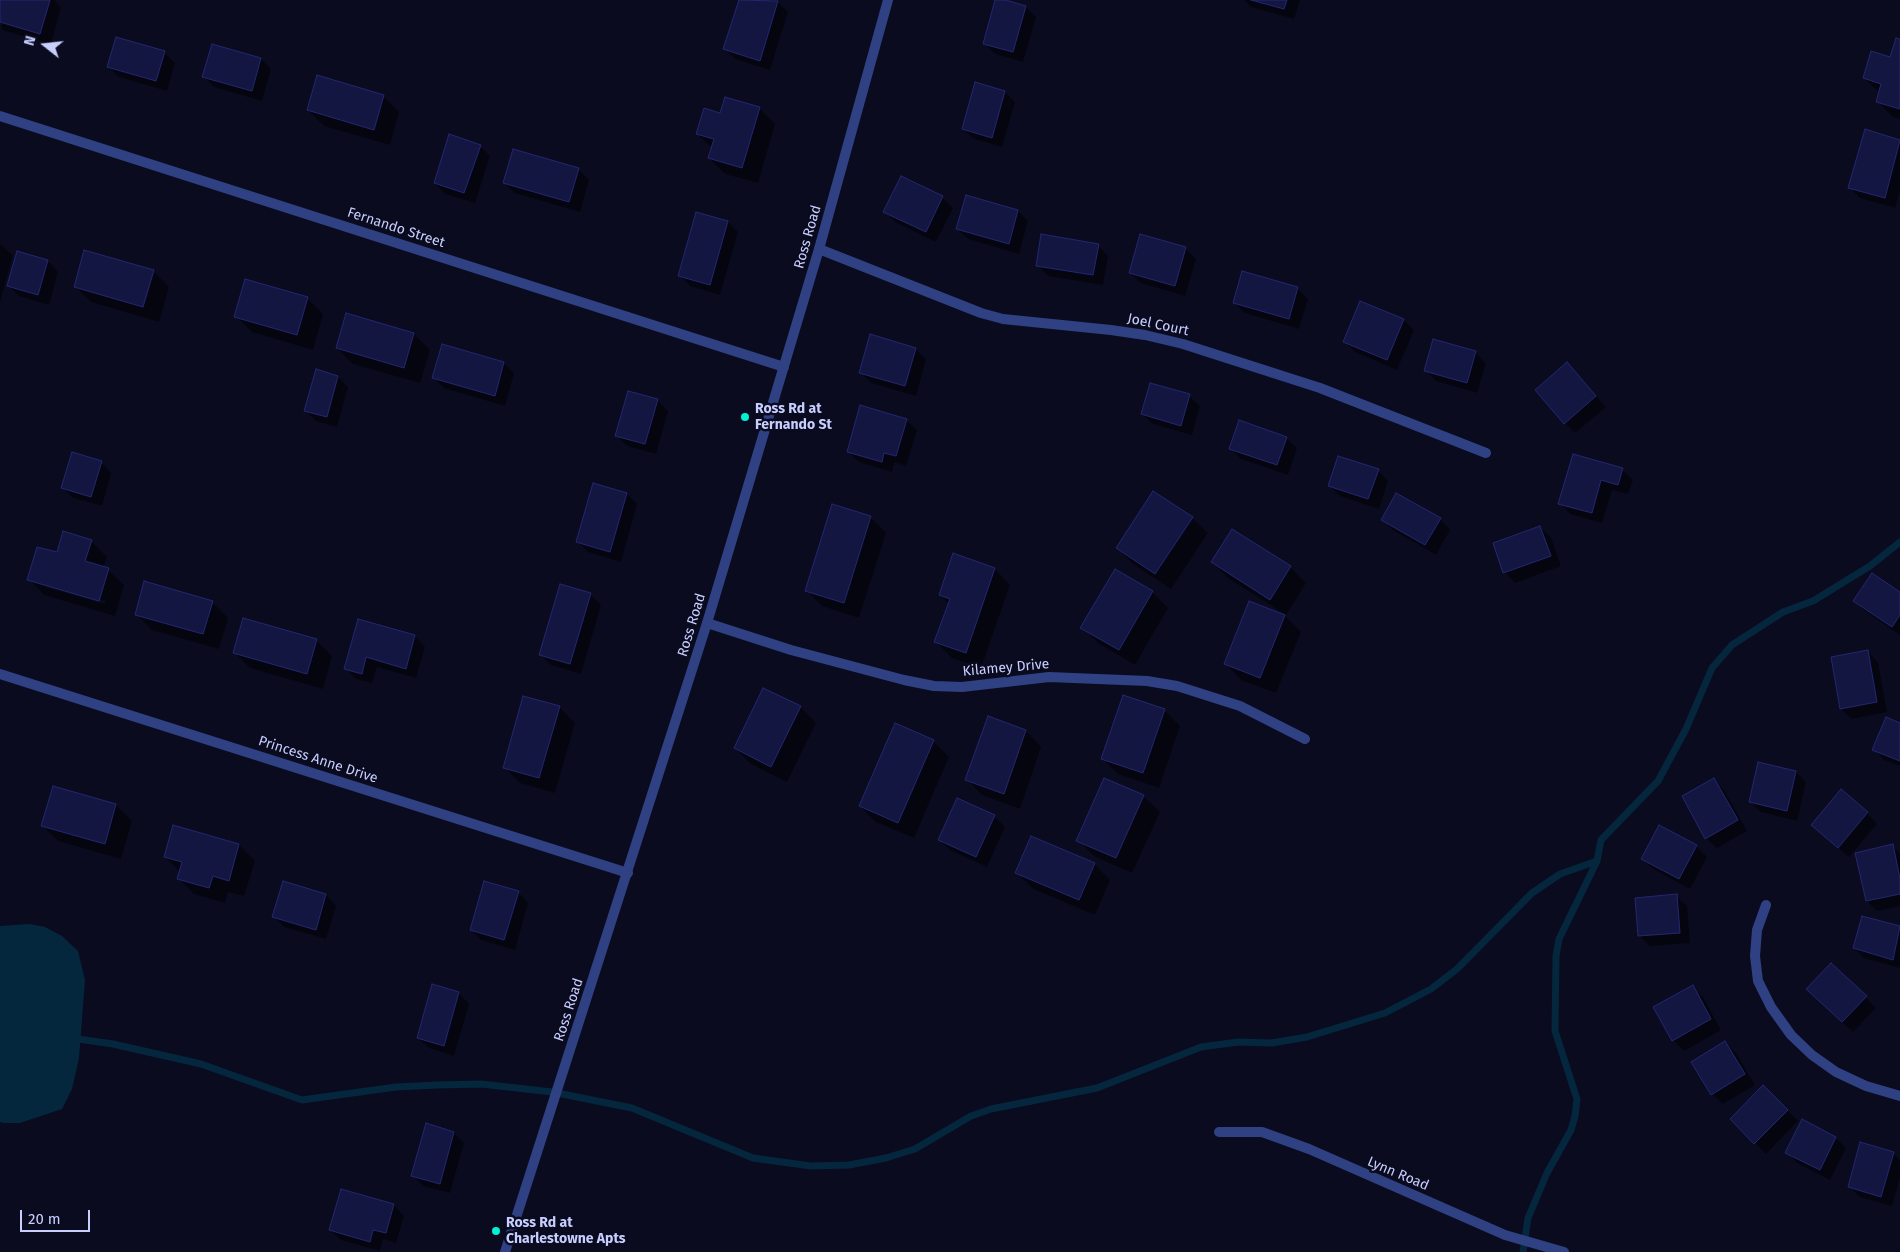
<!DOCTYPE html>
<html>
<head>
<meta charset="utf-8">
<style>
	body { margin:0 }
	#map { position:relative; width:1900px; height:1252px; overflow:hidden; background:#0a0b1f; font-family:"Fira Sans",sans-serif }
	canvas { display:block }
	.north { position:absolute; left:20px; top:20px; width:50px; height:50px; -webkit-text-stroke:4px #0a0b1f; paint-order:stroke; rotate:286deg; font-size:14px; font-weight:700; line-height:20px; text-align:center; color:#c8cfff }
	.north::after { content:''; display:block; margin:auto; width:18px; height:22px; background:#c8cfff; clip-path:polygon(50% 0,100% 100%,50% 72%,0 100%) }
	.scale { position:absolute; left:20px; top:1210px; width:70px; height:22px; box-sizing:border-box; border:2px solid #c8cfff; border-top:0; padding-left:6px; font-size:15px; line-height:18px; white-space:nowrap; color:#c8cfff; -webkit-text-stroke:4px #0a0b1f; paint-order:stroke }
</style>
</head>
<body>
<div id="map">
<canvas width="1900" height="1252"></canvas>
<div class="north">N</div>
<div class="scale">20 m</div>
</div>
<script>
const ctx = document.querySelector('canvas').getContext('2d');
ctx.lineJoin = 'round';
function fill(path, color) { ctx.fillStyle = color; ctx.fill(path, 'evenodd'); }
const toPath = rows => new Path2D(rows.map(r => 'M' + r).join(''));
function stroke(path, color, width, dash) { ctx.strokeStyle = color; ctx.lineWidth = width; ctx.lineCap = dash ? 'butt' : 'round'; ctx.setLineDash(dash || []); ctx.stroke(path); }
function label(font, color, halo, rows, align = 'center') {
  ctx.font = font + ' "Fira Sans",sans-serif'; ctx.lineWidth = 5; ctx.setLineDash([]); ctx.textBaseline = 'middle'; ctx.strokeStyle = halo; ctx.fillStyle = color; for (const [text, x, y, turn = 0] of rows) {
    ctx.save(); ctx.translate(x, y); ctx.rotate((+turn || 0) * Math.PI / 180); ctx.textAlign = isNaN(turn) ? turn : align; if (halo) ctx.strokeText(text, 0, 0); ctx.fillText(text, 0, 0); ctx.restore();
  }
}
fill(toPath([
	[30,924,45,927,62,936,78,951,85,980,79,1058,72,1089,62,1109,20,1123,4,1123,0,1122,0,926]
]), '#04273e');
fill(toPath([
	[0,0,54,0,61,7,51,44,2,30],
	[740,0,772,0,778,2,788,12,770,70,735,59,725,49],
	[997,0,1026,7,1036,17,1023,62,995,54,984,43],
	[1244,0,1300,0,1294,19,1251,7],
	[1900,41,1900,119,1893,117,1877,101,1880,93,1864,78,1891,58],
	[164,52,175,63,167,91,119,77,109,67],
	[261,59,271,69,262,101,214,87,204,77],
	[1005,92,1015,102,1002,147,974,139,963,129],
	[383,96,399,112,390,145,324,126,308,110],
	[759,108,775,124,758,183,725,174,709,158,712,148,697,134],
	[1866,131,1900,141,1900,191,1895,208,1860,198,1849,187],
	[480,146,490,156,475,203,445,194,435,183],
	[514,151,579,170,589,180,580,212,515,193,504,183],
	[902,177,942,197,953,208,936,242,895,222,885,211],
	[967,196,1018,211,1028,221,1019,254,968,239,957,229],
	[728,222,738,232,720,295,690,286,679,275],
	[0,244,13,255,0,302],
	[1098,245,1108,256,1103,285,1048,276,1037,265],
	[1185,248,1196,259,1185,296,1141,283,1130,273],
	[48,261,58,272,49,305,19,296,9,286],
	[153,271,169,287,159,322,91,302,75,286],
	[1297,288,1308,299,1299,329,1245,313,1234,303],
	[307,298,323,314,313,350,252,332,236,316],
	[347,315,414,334,430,350,420,383,353,364,337,348],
	[1403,320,1414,330,1397,370,1355,352,1345,342],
	[916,349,926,359,916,396,871,383,860,372],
	[1475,352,1486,363,1477,393,1436,381,1425,370],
	[504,363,514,373,505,406,444,388,434,378],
	[1567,364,1606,407,1575,433,1565,423],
	[317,371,338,377,348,387,337,427,316,421,305,410],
	[629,392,658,401,668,411,656,454,627,446,616,435],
	[1189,396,1200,406,1192,435,1153,424,1142,414],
	[906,420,917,430,906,466,894,462,892,472,859,462,848,452],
	[1286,438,1297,448,1288,475,1241,459,1231,449],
	[1574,455,1622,469,1633,480,1628,494,1612,490,1602,523,1570,514,1560,503],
	[101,462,111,473,102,506,73,498,63,488],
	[1378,470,1388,481,1379,509,1340,496,1329,486],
	[627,494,637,504,621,562,588,552,578,542],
	[870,517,886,533,859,618,822,606,806,590],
	[1192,518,1208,533,1171,589,1133,564,1117,548],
	[1440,519,1450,530,1436,555,1393,530,1383,520],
	[1540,527,1551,538,1561,566,1515,583,1505,572],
	[91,541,107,557,103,568,108,570,124,585,115,616,44,595,29,579,57,554],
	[46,584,105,601,105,604,46,587],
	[1212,562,1290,567,1306,583,1286,615,1228,578],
	[995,569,1010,585,981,668,952,658,936,642,949,604,940,595],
	[1152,592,1168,608,1135,665,1098,643,1082,628],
	[590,594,601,605,581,674,551,665,541,655],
	[1900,594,1900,635,1865,611,1854,601],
	[212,602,228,618,219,649,152,630,136,614],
	[1250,602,1285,616,1301,632,1276,693,1241,680,1226,664],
	[359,620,415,636,425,647,416,678,377,667,372,683,356,679,345,668],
	[316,640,332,656,323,689,250,668,234,652],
	[1867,651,1878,662,1887,712,1852,719,1841,709],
	[559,707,575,723,555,793,520,783,504,767],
	[800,707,816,723,787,782,751,764,735,748],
	[1164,710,1180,726,1159,788,1118,774,1102,758],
	[989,718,1026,731,1041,747,1020,809,982,795,967,780],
	[1900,724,1900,766,1884,760,1874,749],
	[933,741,949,757,914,838,876,822,860,806],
	[1796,772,1806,782,1797,821,1761,812,1750,802],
	[1105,779,1144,797,1160,812,1132,873,1094,856,1078,840],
	[1714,780,1724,790,1747,831,1717,848,1706,838],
	[116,805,132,821,121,859,58,841,42,825],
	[1867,813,1877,824,1849,857,1823,835],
	[994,816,1005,827,987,867,950,850,939,840],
	[239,845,255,861,244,896,228,892,225,903,194,894,178,878,180,872,165,857],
	[1696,846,1707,857,1690,889,1653,869,1643,859],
	[1892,846,1900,853,1900,906,1877,911,1867,901],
	[1094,864,1110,880,1095,915,1033,889,1017,873],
	[284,883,326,895,336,906,326,939,284,927,274,917],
	[518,892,528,903,515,950,481,940,471,929],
	[1676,896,1687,906,1690,943,1650,946,1639,936],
	[1863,917,1900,928,1900,968,1864,958,1854,948],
	[433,986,459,993,469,1004,454,1056,429,1048,418,1038],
	[1692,987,1703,997,1721,1030,1684,1051,1673,1040],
	[1866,997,1876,1008,1853,1032,1818,999],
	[1725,1042,1736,1053,1755,1085,1723,1104,1712,1094],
	[1763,1087,1798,1121,1766,1154,1731,1119],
	[1803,1121,1836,1138,1846,1148,1830,1180,1797,1163,1787,1153],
	[427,1125,454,1133,464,1143,450,1193,423,1186,413,1175],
	[1893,1153,1900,1160,1900,1177,1892,1206,1860,1197,1849,1187],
	[342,1190,394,1205,404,1216,396,1243,383,1239,380,1251,341,1240,330,1230]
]), '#0007');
stroke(toPath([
	[71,1038,113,1044,201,1064,302,1100,396,1087,437,1085,481,1084,552,1092,632,1108,753,1158,811,1166,849,1165,886,1158,915,1149,971,1116,991,1109,1097,1088,1201,1047,1238,1042,1272,1043,1307,1037,1385,1013,1431,989,1457,969,1532,893,1560,874,1597,861],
	[1523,1252,1528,1218,1547,1173,1571,1130,1575,1116,1577,1099,1555,1031,1556,956,1559,939,1597,861,1601,840,1658,781,1686,729,1712,668,1732,645,1783,612,1813,601,1870,566,1900,542]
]), '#04273e', 7);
const building = toPath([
	[0,0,50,0,40,34,0,22,0,0],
	[739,0,778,1,760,61,723,49,739,0],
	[995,0,1006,0,1026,6,1013,52,983,44,995,0],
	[1251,0,1287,0,1284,9,1251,0],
	[116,37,165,51,156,81,107,67,116,37],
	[1896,38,1900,39,1900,109,1876,102,1881,84,1863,78,1871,51,1890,57,1896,38],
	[212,44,261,58,252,91,202,77,212,44],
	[317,75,384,95,374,130,307,110,317,75],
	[975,82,1005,91,992,138,962,129,975,82],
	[725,97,760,107,742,168,708,158,714,139,696,134,704,108,720,113,725,97],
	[1865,129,1900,140,1885,198,1848,188,1865,129],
	[449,134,481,145,464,193,434,183,449,134],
	[513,149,579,168,569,202,503,183,513,149],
	[901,176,943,196,926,232,883,212,901,176],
	[966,195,1018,210,1009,244,956,229,966,195],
	[696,212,728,221,710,285,678,276,696,212],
	[1041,234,1099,244,1093,275,1036,266,1041,234],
	[1140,234,1186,247,1175,286,1129,273,1140,234],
	[84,250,154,270,143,307,74,287,84,250],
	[17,251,48,260,38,295,7,286,17,251],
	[1242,271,1298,287,1289,319,1233,303,1242,271],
	[245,279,308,297,297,335,234,317,245,279],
	[1360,301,1404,319,1387,360,1343,342,1360,301],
	[346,313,414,333,404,368,336,348,346,313],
	[870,334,916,348,905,386,859,373,870,334],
	[1433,339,1476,351,1467,383,1424,371,1433,339],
	[442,344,504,362,495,396,432,378,442,344],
	[1567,362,1596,396,1564,424,1535,390,1567,362],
	[316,369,338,376,327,417,304,411,316,369],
	[1150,383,1190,394,1181,426,1141,414,1150,383],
	[628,391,658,399,645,444,615,436,628,391],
	[860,405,907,419,896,456,884,453,882,462,847,452,860,405],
	[1239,420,1287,437,1277,465,1229,449,1239,420],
	[72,452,102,461,91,497,61,488,72,452],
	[1573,454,1623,468,1618,485,1601,480,1592,513,1558,504,1573,454],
	[1338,456,1379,469,1368,499,1328,486,1338,456],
	[593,483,627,493,610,552,576,542,593,483],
	[1153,491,1193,517,1155,574,1116,548,1153,491],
	[1396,493,1441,518,1425,545,1381,520,1396,493],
	[832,504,871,516,844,603,805,591,832,504],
	[1540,526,1551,556,1503,573,1493,543,1540,526],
	[1232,529,1291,566,1270,600,1211,562,1232,529],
	[63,531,92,540,85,561,109,568,99,601,27,580,37,547,57,552,63,531],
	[953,553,995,568,966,653,934,642,950,599,939,595,953,553],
	[1115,569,1153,591,1119,650,1080,628,1115,569],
	[1872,573,1900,592,1900,615,1892,627,1853,601,1872,573],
	[144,581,213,601,203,634,135,615,144,581],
	[560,584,591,593,570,664,539,655,560,584],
	[1249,601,1285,615,1260,678,1224,664,1249,601],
	[243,618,317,639,307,674,233,653,243,618],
	[358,619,415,635,406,669,366,657,362,674,344,669,358,619],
	[1868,650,1877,702,1840,709,1831,657,1868,650],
	[763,688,801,706,771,767,734,748,763,688],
	[1123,695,1165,709,1143,773,1101,759,1123,695],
	[523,696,560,706,539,778,503,768,523,696],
	[988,716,1026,730,1004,794,965,780,988,716],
	[1886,717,1900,723,1900,761,1872,750,1886,717],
	[895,723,934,740,898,823,859,806,895,723],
	[1758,762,1796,771,1787,811,1749,802,1758,762],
	[1104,778,1144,795,1116,858,1076,841,1104,778],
	[1714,778,1738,820,1705,839,1682,796,1714,778],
	[53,786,116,804,105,844,41,826,53,786],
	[1841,789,1868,812,1838,848,1811,825,1841,789],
	[957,798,995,815,976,857,938,840,957,798],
	[173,825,239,844,229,881,213,876,209,888,177,879,182,862,164,857,173,825],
	[1659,825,1697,845,1679,879,1641,859,1659,825],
	[1031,836,1095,863,1079,900,1015,873,1031,836],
	[1893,844,1900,879,1900,894,1866,901,1855,853,1893,844],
	[283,881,326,894,316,930,272,917,283,881],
	[484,881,519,891,504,940,470,930,484,881],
	[1677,894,1680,933,1638,936,1635,898,1677,894],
	[1862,916,1900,926,1893,960,1853,948,1862,916],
	[1831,963,1867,996,1842,1022,1806,989,1831,963],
	[432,984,459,992,444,1046,417,1038,432,984],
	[1693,985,1711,1019,1672,1041,1653,1007,1693,985],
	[1725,1041,1745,1074,1711,1095,1691,1062,1725,1041],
	[1763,1085,1788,1110,1754,1144,1730,1119,1763,1085],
	[1802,1119,1836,1137,1820,1170,1785,1153,1802,1119],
	[426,1123,454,1132,440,1184,411,1176,426,1123],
	[1860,1142,1894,1152,1881,1197,1848,1187,1860,1142],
	[341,1189,394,1204,386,1233,373,1230,370,1242,329,1230,341,1189]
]);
fill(building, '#141642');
stroke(building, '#242771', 1);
stroke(toPath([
	[0,116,784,367],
	[819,249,981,313,1003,319,1111,330,1145,335,1183,344,1320,388,1486,453],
	[707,623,791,650,904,680,934,686,962,687,1049,677,1147,681,1177,686,1240,706,1305,739],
	[0,674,628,873],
	[1766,905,1757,930,1755,956,1758,981,1771,1007,1791,1035,1812,1055,1836,1072,1866,1086,1900,1096],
	[1219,1132,1262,1132,1309,1149,1505,1235,1564,1252]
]), '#304183', 10);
stroke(toPath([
	[505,1252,707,623,819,249,888,0]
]), '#304183', 10);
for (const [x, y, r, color] of [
	[745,417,5,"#00f3d1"],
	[496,1231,5,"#00f3d1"]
]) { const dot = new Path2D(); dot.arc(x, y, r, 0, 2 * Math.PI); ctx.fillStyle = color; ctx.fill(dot); stroke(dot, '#0a0b1f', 2); }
label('14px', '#c8cfff', '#0a0b1f', [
	["Fernando Street",396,228,18],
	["Ross Road",808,237,-74],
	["Joel Court",1158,325,12],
	["Ross Road",692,625,-73],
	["Kilamey Drive",1006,668,-5],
	["Princess Anne Drive",318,760,18],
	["Ross Road",569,1010,-72],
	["Lynn Road",1398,1174,23]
]);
label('bold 14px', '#c8cfff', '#0a0b1f', [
	["Ross Rd at",755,409],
	["Fernando St",755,425],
	["Ross Rd at",506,1223],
	["Charlestowne Apts",506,1239]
], 'left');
</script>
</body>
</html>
